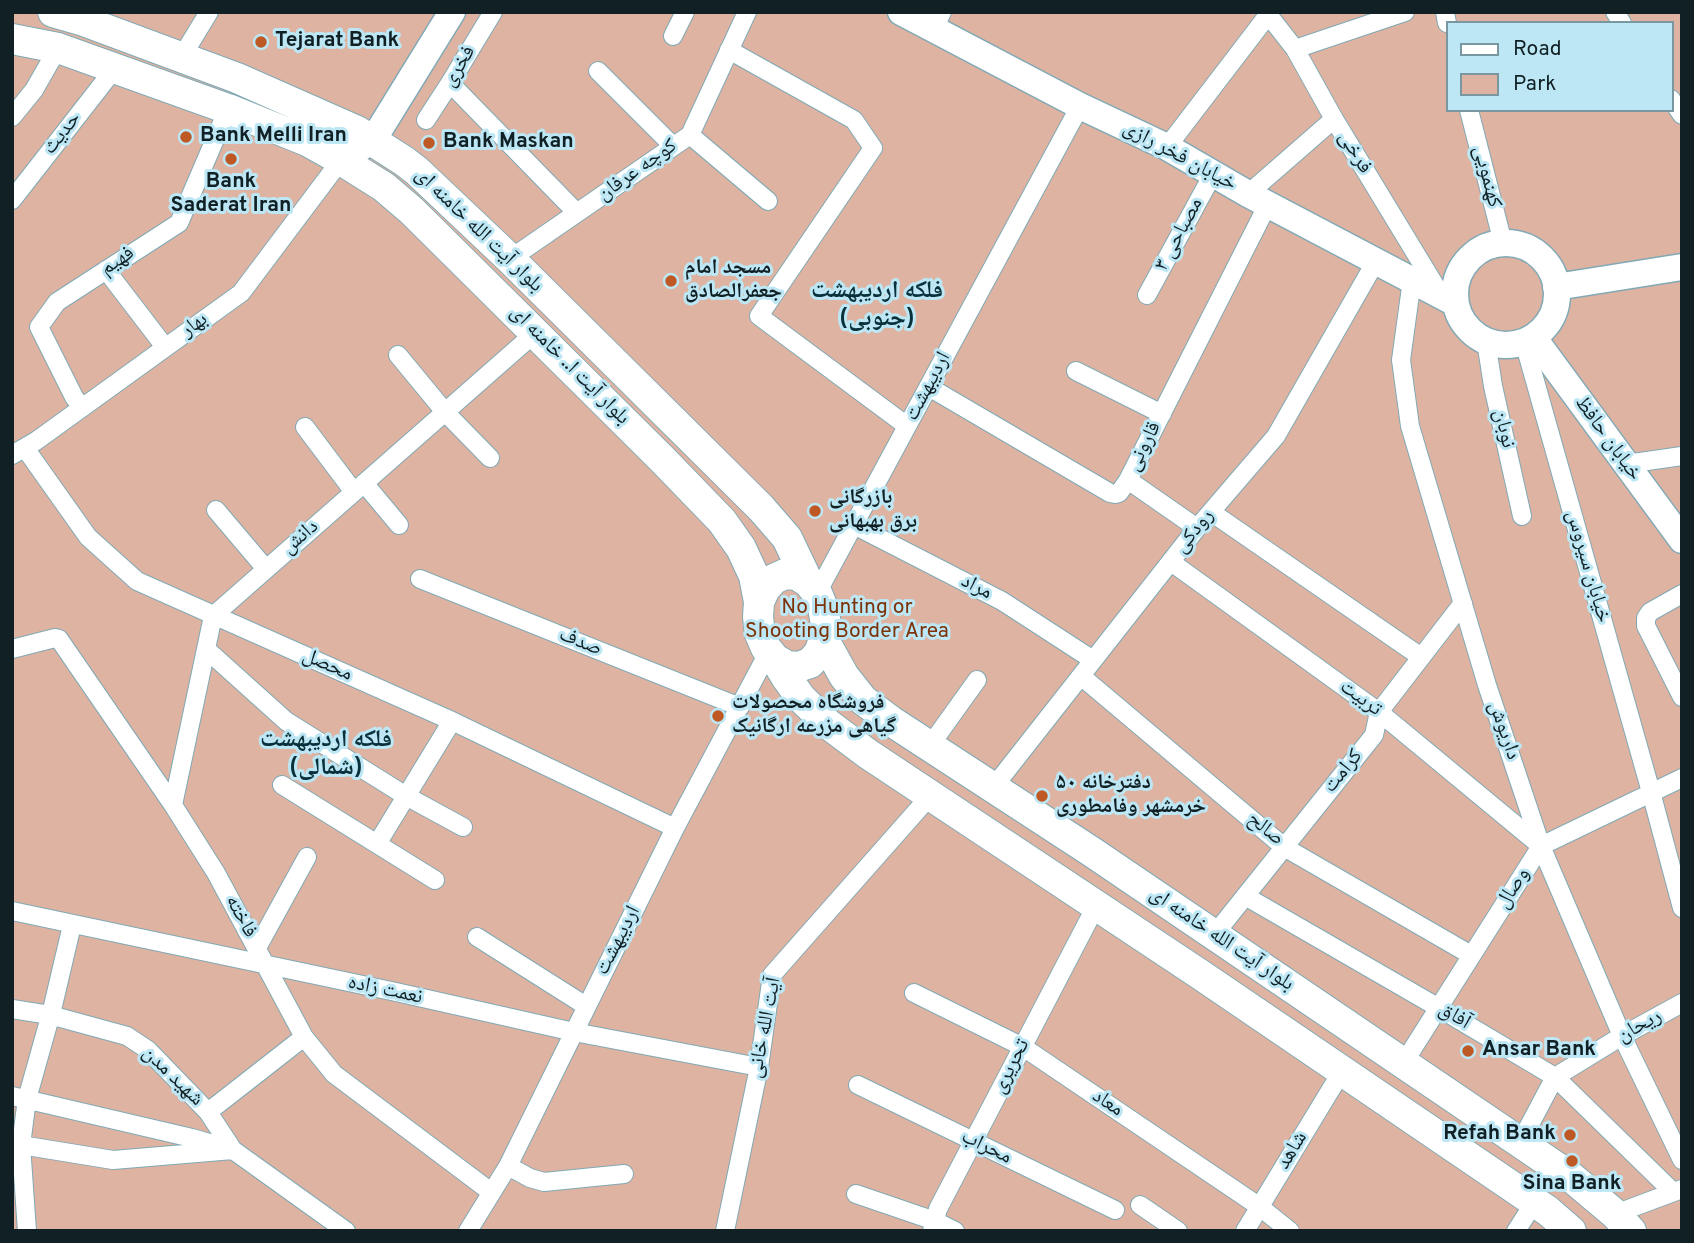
<!DOCTYPE html>
<html>
<head>
<meta charset="utf-8">
<style>
	body { margin:0 }
	#map { position:relative; width:1694px; height:1243px; overflow:hidden; background:#bde7f4; font-family:Overpass,sans-serif }
	canvas { display:block }
	.frame { position:absolute; inset:0; border:14px solid #102025; pointer-events:none }
	.legend { position:absolute; left:1446px; top:21px; width:228px; height:91px; box-sizing:border-box; background:#bde7f4; border:2px solid #7897a1; margin:0; padding:9px 12px; list-style:none; font-size:21px; color:#102025 }
	.legend li { display:flex; align-items:center; gap:14px; height:35px }
	.legend b { width:35px; border:2px solid #7897a1 }
</style>
</head>
<body>
<div id="map">
<canvas width="1694" height="1243"></canvas>
<div class="frame"></div>
<ul class="legend">
<li><b style="height:9px;background:#fff"></b>Road</li>
<li><b style="height:19px;background:#deb3a1"></b>Park</li>
</ul>
</div>
<script>
const ctx = document.querySelector('canvas').getContext('2d');
ctx.lineJoin = 'round';
function fill(path, color) { ctx.fillStyle = color; ctx.fill(path, 'evenodd'); }
const toPath = rows => new Path2D(rows.map(r => 'M' + r).join(''));
function stroke(path, color, width, dash) { ctx.strokeStyle = color; ctx.lineWidth = width; ctx.lineCap = dash ? 'butt' : 'round'; ctx.setLineDash(dash || []); ctx.stroke(path); }
function label(font, color, halo, rows, align = 'center') {
  ctx.font = font + ' Overpass,"Noto Naskh Arabic",sans-serif'; ctx.lineWidth = 6; ctx.setLineDash([]); ctx.textBaseline = 'middle'; ctx.strokeStyle = halo; ctx.fillStyle = color; for (const [text, x, y, turn = 0] of rows) {
    ctx.save(); ctx.translate(x, y); ctx.rotate((+turn || 0) * Math.PI / 180); ctx.textAlign = isNaN(turn) ? turn : align; if (halo) ctx.strokeText(text, 0, 0); ctx.fillText(text, 0, 0); ctx.restore();
  }
}
fill(toPath([
	[12,12,1682,12,1682,1231,12,1231],
	[1447,23,1671,23,1671,110,1447,110]
]), '#deb3a1');
const minor = toPath([
	[1266,12,1295,49,1334,119,1439,292],
	[1445,12,1447,23],
	[1615,12,1622,23],
	[934,29,942,12],
	[673,36,685,12],
	[1295,49,1405,12],
	[729,50,854,120,873,148,759,316,907,426],
	[181,58,209,12],
	[598,71,673,146],
	[450,83,577,213],
	[1671,99,1682,115],
	[1469,110,1503,243],
	[12,117,34,90,58,48],
	[426,120,450,83,493,12],
	[690,135,768,201],
	[1167,147,1268,15],
	[1248,194,1334,119],
	[12,200,115,68],
	[510,259,690,135,747,12],
	[106,270,165,347],
	[1412,280,1401,360,1410,426,1487,685,1541,846,1622,1036,1682,1160],
	[1147,295,1213,174],
	[1486,341,1493,386,1522,516],
	[1524,342,1651,792,1682,908],
	[398,355,445,412,490,458],
	[1076,371,1162,414],
	[929,387,1110,493,1115,494,1119,493,1128,480,1268,204],
	[82,408,74,397,39,327,57,302,179,223,228,109],
	[305,427,354,492],
	[25,448,88,537,137,581,452,721,675,828],
	[12,455,36,441,241,293,341,160],
	[1626,464,1682,456],
	[1128,480,1197,528],
	[364,483,399,525],
	[216,510,266,569],
	[1211,512,1421,657],
	[854,525,1002,601,1093,660],
	[1171,562,1379,712,1541,846],
	[420,579,740,707],
	[817,593,1080,106],
	[1682,594,1650,612,1646,618,1646,626,1682,697],
	[12,649,55,638,59,639,173,805,216,873,304,1037,334,1074,491,1192],
	[207,650,286,721,406,796,463,827],
	[1081,676,1284,847,1471,955],
	[929,747,977,680],
	[282,785,435,880],
	[992,789,1197,528,1276,436,1376,261],
	[173,805,213,616,535,333],
	[377,844,452,721],
	[1245,896,1439,1008,1555,1077,1673,1192],
	[12,911,396,992,574,1032,759,1067],
	[1214,935,1374,735,1379,712,1463,603],
	[477,937,586,1006],
	[257,948,307,857],
	[914,993,1023,1047,1260,1207,1290,1231],
	[12,1009,50,1015,127,1036,148,1050,208,1112,233,1150,113,1160,21,1145,12,1146],
	[1403,1064,1541,846,1682,778],
	[858,1085,1115,1210],
	[12,1096,192,1138,233,1150,346,1231],
	[208,1112,304,1037],
	[1520,1143,1555,1077,1622,1036,1682,1003],
	[508,1166,530,1178,544,1182,624,1174],
	[856,1194,935,1221,955,1231],
	[1140,1205,1178,1231],
	[1615,1214,1682,1189],
	[27,1231,21,1145,27,1099,52,1010,72,925],
	[468,1231,508,1166,675,828,769,651],
	[725,1231,759,1067,772,975,930,796],
	[932,1231,938,1209,1096,906],
	[1245,1231,1342,1071],
	[1516,1231,1534,1203]
]);
const secondary = toPath([
	[901,12,1080,106,1167,147,1248,194,1455,303],
	[341,160,373,140,452,12],
	'1455 294a51 51 0 1 1 102 0a51 51 0 1 1-102 0Z',
	[1556,287,1682,267],
	[1533,337,1682,540]
]);
const primary = toPath([
	[53,12,81,20,237,78,357,131,404,161,417,171,510,259,761,508,787,538,808,582],
	[12,39,58,48,228,109,307,141,341,160,384,187,412,211,663,460,722,521,741,548,754,576,759,602],
	[785,574,797,575,808,582,817,593,823,608,826,624,824,640,819,653,810,663,798,667,787,666,775,659,766,648,760,634,758,617,759,602,765,589,774,579,785,574],
	[824,640,844,676,863,700,891,721,1092,852,1571,1177,1615,1214,1631,1231],
	[775,659,786,677,801,698,828,724,868,754,1198,973,1548,1211,1571,1231]
]);
stroke(minor, '#81a9b5', 20);
stroke(secondary, '#81a9b5', 29);
stroke(primary, '#81a9b5', 32);
stroke(minor, '#fff', 18);
stroke(secondary, '#fff', 26);
stroke(primary, '#fff', 30);
for (const [x, y, r, color] of [
	[261,42,7,"#be5926"],
	[186,137,7,"#be5926"],
	[429,143,7,"#be5926"],
	[231,159,7,"#be5926"],
	[671,281,7,"#be5926"],
	[815,511,7,"#be5926"],
	[718,716,7,"#be5926"],
	[1042,796,7,"#be5926"],
	[1468,1051,7,"#be5926"],
	[1570,1135,7,"#be5926"],
	[1572,1161,7,"#be5926"]
]) { const dot = new Path2D(); dot.arc(x, y, r, 0, 2 * Math.PI); ctx.fillStyle = color; ctx.fill(dot); stroke(dot, '#bde7f4', 2.5); }
label('bold 21px', '#102025', '#bde7f4', [
	["Tejarat Bank",275,42],
	["Bank Melli Iran",200,137],
	["Bank Maskan",443,143],
	["Bank",231,183,"center"],
	["Saderat Iran",231,207,"center"],
	["مسجد امام",685,269],
	["جعفرالصادق",685,293],
	["بازرگانی",829,499],
	["برق بهبهانی",829,523],
	["فروشگاه محصولات",732,704],
	["گیاهی مزرعه ارگانیک",732,728],
	["دفترخانه ۵۰",1056,784],
	["خرمشهر وفامطوری",1056,808],
	["Ansar Bank",1482,1051],
	["Refah Bank",1556,1135,"right"],
	["Sina Bank",1572,1185,"center"]
], 'left');
label('21px', '#102025', '#bde7f4', [
	["فخری",460,67,-58],
	["حدیث",63,134,-52],
	["فرخی",1354,153,59],
	["خیابان فخر رازی",1179,157,28],
	["کوچه عرفان",638,171,-35],
	["کهنمویی",1486,177,76],
	["بلوار آیت الله خامنه ای",478,231,44],
	["مصباحی ۳",1180,235,-62],
	["فهیم",118,262,-33],
	["بهار",195,326,-36],
	["بلوار آیت ا.. خامنه ای",569,366,45],
	["اردیبهشت",929,387,-62],
	["نوبان",1503,429,77],
	["خیابان حافظ",1607,439,54],
	["قارونی",1145,447,-63],
	["رودکی",1195,532,-51],
	["دانش",301,538,-41],
	["خیابان سیروس",1587,567,74],
	["مراد",976,588,27],
	["صدف",580,643,22],
	["محصل",327,666,24],
	["تربیت",1360,699,36],
	["داریوش",1503,731,71],
	["کرامت",1344,772,-51],
	["صالح",1265,830,39],
	["وصال",1514,889,-57],
	["فاخته",240,917,62],
	["بلوار آیت الله خامنه ای",1221,940,34],
	["اردیبهشت",619,941,-63],
	["نعمت زاده",385,991,12],
	["آفاق",1454,1017,31],
	["ریحان",1640,1027,-29],
	["آیت الله خانی",766,1028,-79],
	["تحریری",1012,1067,-63],
	["شهید مدن",172,1077,44],
	["معاد",1107,1104,34],
	["محراب",986,1148,26],
	["شاهد",1293,1151,-59]
]);
label('21px', '#7d3309', '#bde7f4', [
	["No Hunting or",847,609],
	["Shooting Border Area",847,633]
]);
label('bold 24px', '#08313b', '#bde7f4', [
	["فلکه اردیبهشت",877,292],
	["(جنوبی)",877,320],
	["فلکه اردیبهشت",326,741],
	["(شمالی)",326,769]
]);
</script>
</body>
</html>
